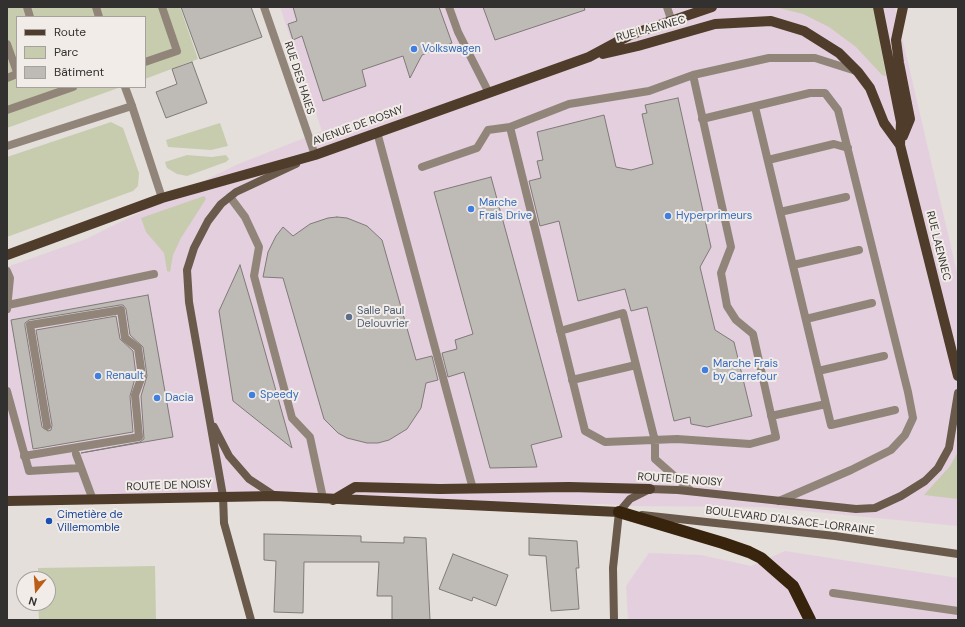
<!DOCTYPE html>
<html>
<head>
<meta charset="utf-8">
<style>
	body { margin:0 }
	#map { position:relative; width:965px; height:627px; overflow:hidden; background:#e4dfdb; font-family:"DM Sans",sans-serif }
	canvas { display:block }
	.frame { position:absolute; inset:0; border:8px solid #33312f; pointer-events:none }
	.legend { position:absolute; left:16px; top:16px; width:130px; height:72px; box-sizing:border-box; background:#f1ece8; border:1px solid #a5a19e; margin:0; padding:5px 7px; list-style:none; font-size:12px; color:#33312f }
	.legend li { display:flex; align-items:center; gap:8px; height:20px }
	.legend b { width:20px; border:1px solid #a5a19e }
	.north { position:absolute; left:16px; top:571px; width:40px; height:40px; box-sizing:border-box; background:#f1ece8; border:1px solid #a5a19e; border-radius:50%; rotate:197deg; font-size:11px; font-weight:700; line-height:16px; text-align:center; color:#33312f }
	.north::after { content:''; display:block; margin:auto; width:14px; height:18px; background:#bb5c17; clip-path:polygon(50% 0,100% 100%,50% 72%,0 100%) }
</style>
</head>
<body>
<div id="map">
<canvas width="965" height="627"></canvas>
<div class="frame"></div>
<ul class="legend">
<li><b style="height:5px;background:#4f3c2a"></b>Route</li>
<li><b style="height:11px;background:#c8ccaf"></b>Parc</li>
<li><b style="height:11px;background:#bebab6"></b>Bâtiment</li>
</ul>
<div class="north">N</div>
</div>
<script>
const ctx = document.querySelector('canvas').getContext('2d');
ctx.lineJoin = 'round';
function fill(path, color) { ctx.fillStyle = color; ctx.fill(path, 'evenodd'); }
const toPath = rows => new Path2D(rows.map(r => 'M' + r).join(''));
function stroke(path, color, width, dash) { ctx.strokeStyle = color; ctx.lineWidth = width; ctx.lineCap = dash ? 'butt' : 'round'; ctx.setLineDash(dash || []); ctx.stroke(path); }
function label(font, color, halo, rows, align = 'center') {
  ctx.font = font + ' "DM Sans",sans-serif'; ctx.lineWidth = 4; ctx.setLineDash([]); ctx.textBaseline = 'middle'; ctx.strokeStyle = halo; ctx.fillStyle = color; for (const [text, x, y, turn = 0] of rows) {
    ctx.save(); ctx.translate(x, y); ctx.rotate((+turn || 0) * Math.PI / 180); ctx.textAlign = isNaN(turn) ? turn : align; if (halo) ctx.strokeText(text, 0, 0); ctx.fillText(text, 0, 0); ctx.restore();
  }
}
fill(toPath([
	[280,7,895,7,958,277,958,526,764,507,633,506,602,504,458,504,275,496,7,501,7,267,86,239,236,165,322,131],
	[785,551,958,578,958,620,628,620,626,586,649,553,701,555,751,566]
]), '#e4cfde');
fill(toPath([
	[7,7,180,7,198,59,145,79,145,17,17,17,17,87,121,87,7,128],
	[775,7,874,7,886,76,882,75,856,47,829,27,803,14],
	[111,122,123,128,139,173,138,186,133,191,7,237,7,157],
	[220,123,228,146,211,150,168,147,166,140],
	[187,155,212,157,226,155,229,159,226,162,187,176,177,174,167,168,165,162],
	[204,196,206,199,181,238,173,255,170,272,167,271,164,253,146,232,141,218],
	[958,452,958,499,924,495,950,466],
	[155,566,156,620,39,620,38,603,48,603,48,579,38,579,38,568]
]), '#c8ccaf');
const building = toPath([
	[181,7,251,7,262,37,200,59,181,7],
	[293,7,439,7,452,43,422,55,410,78,403,56,362,70,366,86,323,101,302,36,293,40,288,24,297,21,293,7],
	[483,7,584,7,585,10,495,40,483,7],
	[192,62,207,103,166,118,156,92,177,84,172,69,192,62],
	[678,98,711,247,700,267,715,330,734,342,752,416,707,427,691,424,690,417,674,421,647,307,631,311,625,289,578,301,559,221,540,226,529,181,541,178,537,161,543,160,537,132,604,115,616,167,631,170,653,164,642,114,647,113,645,105,678,98],
	[491,177,562,437,531,445,537,467,490,468,464,372,448,377,442,353,457,349,455,340,473,334,434,192,491,177],
	[337,217,347,218,367,226,382,240,416,360,432,356,438,380,426,383,421,408,407,429,389,440,378,443,367,443,347,438,338,433,324,419,283,278,263,277,268,252,276,236,283,227,293,236,310,224,328,218,337,217],
	[240,265,253,309,292,448,233,401,219,311,240,265],
	[148,295,173,437,81,453,140,442,144,439,141,396,147,376,143,347,130,335,126,309,123,305,120,305,29,320,25,323,25,326,42,427,48,431,51,430,52,425,36,330,116,316,120,339,133,351,136,375,130,396,133,432,33,449,11,320,148,295],
	[264,534,361,536,361,542,404,543,404,537,426,538,430,620,392,620,392,596,377,596,379,562,304,562,303,613,274,612,276,561,264,560,264,534],
	[529,538,577,541,579,568,576,568,579,609,551,611,546,556,529,555,529,538],
	[453,554,508,575,496,606,473,597,472,601,439,589,453,554]
]);
fill(building, '#bebab6');
stroke(building, '#7f7b77', 1);
stroke(toPath([
	[27,7,30,17],
	[96,7,99,17],
	[449,7,458,32,489,93],
	[667,7,672,22],
	[7,44,17,72],
	[145,62,177,51,162,7],
	[693,75,769,58,815,58,856,71],
	[7,78,17,74],
	[125,87,132,106],
	[755,107,831,425,895,410],
	[7,110,73,87],
	[702,119,810,93,825,93,838,110,908,392,913,418,905,435,891,450,851,470,779,501],
	[377,132,473,489],
	[768,160,834,144,848,148],
	[422,167,477,148,488,130,510,127,569,104,649,91,693,75,731,247,721,273,727,306,736,320,753,334,776,437,750,444,677,439,605,442,585,431,510,127],
	[230,197,245,217,259,247,254,276,292,418,310,437,323,498],
	[780,212,846,197],
	[793,265,859,250],
	[7,271,10,278,7,309],
	[8,305,154,274],
	[806,319,872,303],
	[560,331,623,313,655,441,655,459,690,490],
	[818,371,884,356],
	[572,380,636,365],
	[7,391,29,471,80,468],
	[771,416,826,404],
	[76,454,93,500],
	[24,456,139,437,135,395,142,376,138,348,125,338,121,310,30,325,47,426],
	[833,593,958,611]
]), '#91857a', 8);
stroke(toPath([
	[264,7,315,155],
	[7,146,132,106,162,198]
]), '#91857a', 8);
stroke(toPath([
	[214,427,229,456,249,479,275,496],
	[642,515,835,536,958,554],
	[251,620,224,523,223,496,189,302,187,270,194,248,208,221,221,204,236,192,296,164],
	[614,620,613,568,619,512,630,499,650,489,678,490,856,509,875,508,901,496,925,481,938,468,949,448,958,393]
]), '#6a5a4b', 8);
stroke(toPath([
	[878,7,901,122,900,145,958,376],
	[903,7,896,40,899,63,910,119,903,136],
	[603,54,638,46,715,24,771,21,804,31,839,53,858,72,870,88,884,123,900,145],
	[7,255,162,198,315,155,589,57,630,35,712,7],
	[333,500,355,487,440,489,569,487,650,489],
	[7,501,275,496,619,512]
]), '#4f3c2a', 10);
stroke(toPath([
	[619,512,723,543,749,552,761,558,793,586,810,620]
]), '#38230d', 12);
for (const [x, y, r, color] of [
	[414,49,4,"#3f7fe0"],
	[471,209,4,"#3f7fe0"],
	[668,216,4,"#3f7fe0"],
	[349,317,4,"#5c6f8a"],
	[705,370,4,"#3f7fe0"],
	[98,376,4,"#3f7fe0"],
	[252,395,4,"#3f7fe0"],
	[157,398,4,"#3f7fe0"],
	[49,521,4,"#1a4fb4"]
]) { const dot = new Path2D(); dot.arc(x, y, r, 0, 2 * Math.PI); ctx.fillStyle = color; ctx.fill(dot); stroke(dot, '#f1ece8', 1.5); }
label('11px', '#33312f', '#f1ece8', [
	["RUE LAENNEC",651,29,-15],
	["RUE DES HAIES",299,78,72],
	["AVENUE DE ROSNY",358,126,-20],
	["RUE LAENNEC",938,246,76],
	["ROUTE DE NOISY",680,480,4],
	["ROUTE DE NOISY",169,486,-2],
	["BOULEVARD D'ALSACE-LORRAINE",790,521,7]
]);
label('11px', '#366cbe', '#f1ece8', [
	["Volkswagen",422,49],
	["Marche",479,203],
	["Frais Drive",479,216],
	["Hyperprimeurs",676,216],
	["Marche Frais",713,364],
	["by Carrefour",713,377],
	["Renault",106,376],
	["Speedy",260,395],
	["Dacia",165,398]
], 'left');
label('11px', '#4e5e75', '#f1ece8', [
	["Salle Paul",357,311],
	["Delouvrier",357,324]
], 'left');
label('11px', '#164399', '#f1ece8', [
	["Cimetière de",57,515],
	["Villemomble",57,528]
], 'left');
</script>
</body>
</html>
